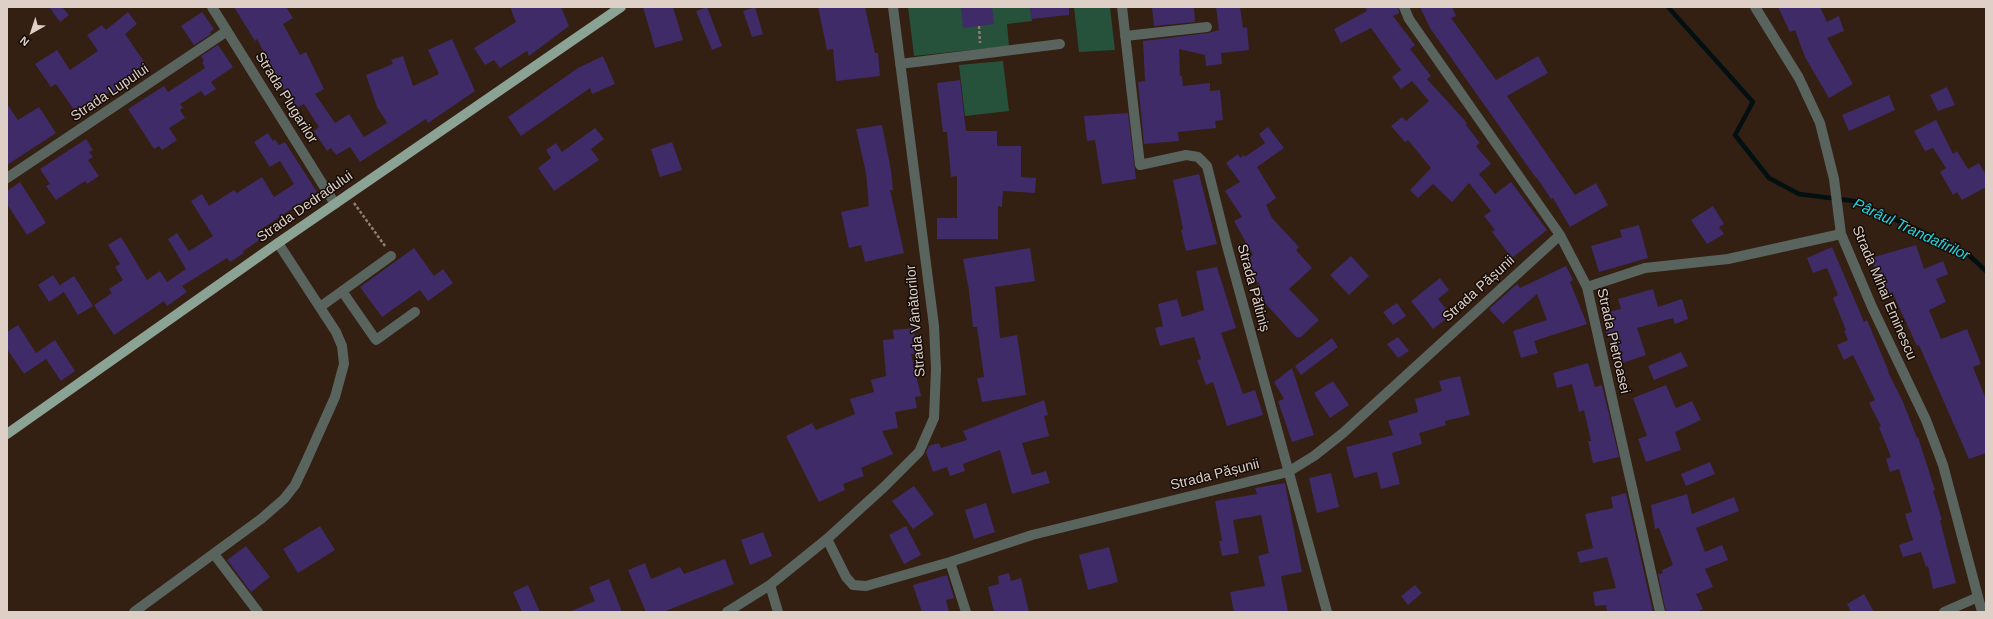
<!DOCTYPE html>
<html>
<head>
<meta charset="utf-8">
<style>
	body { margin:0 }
	#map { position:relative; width:1993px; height:619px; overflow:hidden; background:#341f13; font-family:Arial,sans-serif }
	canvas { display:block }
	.frame { position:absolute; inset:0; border:8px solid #decfc7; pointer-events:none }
	.north { position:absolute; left:12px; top:12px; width:40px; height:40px; -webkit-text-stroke:3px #150c07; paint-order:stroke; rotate:219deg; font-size:11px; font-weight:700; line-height:16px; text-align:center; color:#decfc7 }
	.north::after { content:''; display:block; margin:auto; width:14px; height:18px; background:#decfc7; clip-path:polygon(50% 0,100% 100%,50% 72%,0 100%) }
</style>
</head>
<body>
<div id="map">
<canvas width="1993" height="619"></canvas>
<div class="frame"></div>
<div class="north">N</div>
</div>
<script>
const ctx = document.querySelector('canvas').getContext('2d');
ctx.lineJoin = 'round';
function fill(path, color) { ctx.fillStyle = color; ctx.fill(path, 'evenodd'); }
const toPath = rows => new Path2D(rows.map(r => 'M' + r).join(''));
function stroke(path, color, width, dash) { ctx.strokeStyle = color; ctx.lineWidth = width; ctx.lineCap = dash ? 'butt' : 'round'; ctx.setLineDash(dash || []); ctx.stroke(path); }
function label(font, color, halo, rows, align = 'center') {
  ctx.font = font + ' Arial,sans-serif'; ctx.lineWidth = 3; ctx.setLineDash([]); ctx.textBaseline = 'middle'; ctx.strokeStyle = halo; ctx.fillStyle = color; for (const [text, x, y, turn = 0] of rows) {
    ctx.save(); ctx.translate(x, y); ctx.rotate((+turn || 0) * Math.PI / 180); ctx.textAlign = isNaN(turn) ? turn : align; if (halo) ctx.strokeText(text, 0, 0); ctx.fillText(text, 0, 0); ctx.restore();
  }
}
fill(toPath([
	[908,7,1030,7,1032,21,1007,24,1009,46,914,56],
	[1074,7,1110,7,1115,50,1079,52],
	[1003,61,1009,111,965,116,959,65]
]), '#26513b');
stroke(toPath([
	[1668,7,1753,102,1735,135,1769,178,1799,194,1854,201,1927,234,1970,256,1986,271]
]), '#031011', 4.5);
fill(toPath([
	[49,7,62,7,69,15,60,22],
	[234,7,286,7,293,18,283,24,300,55,306,52,324,89,315,94,335,123,349,114,364,137,387,123,377,107,366,75,393,64,391,60,403,56,413,86,439,74,428,50,452,39,475,91,428,123,426,119,360,162,350,147,336,155,331,148,327,151,314,131,319,127,304,104,294,109,257,39,255,41],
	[510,7,561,7,569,26,529,56,527,51,500,68,494,60,485,65,474,48,516,22],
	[643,7,673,7,683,40,655,48],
	[707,7,722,46,712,50,696,11],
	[755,7,763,34,752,37,743,11],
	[818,7,865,7,875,53,878,53,880,76,836,81,833,49,827,50],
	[961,7,992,7,994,24,963,28],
	[1030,7,1069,7,1069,15,1031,19],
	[1152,7,1194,7,1195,22,1154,26],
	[1216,7,1240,7,1243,28,1247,27,1249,50,1221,53,1222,64,1206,66,1205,55,1179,49,1180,76,1182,76,1183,86,1210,83,1210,91,1220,90,1223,120,1215,121,1216,128,1178,132,1179,141,1144,144,1138,82,1145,81,1143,41,1208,33,1219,30],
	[1365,7,1398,7,1399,13,1393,16,1415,45,1410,49,1431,76,1427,79,1467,123,1466,125,1480,143,1476,146,1491,164,1479,174,1495,194,1511,182,1547,230,1512,258,1492,232,1495,230,1484,216,1491,211,1469,183,1452,202,1433,184,1418,198,1410,190,1431,168,1408,140,1405,142,1391,126,1402,117,1406,121,1429,101,1412,81,1401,89,1392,77,1401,70,1371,28,1341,43,1334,29,1367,11],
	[1420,7,1452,7,1456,16,1451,18,1496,80,1538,56,1548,73,1507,96,1575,195,1596,183,1608,205,1570,227,1553,198,1551,199,1537,178,1536,178,1430,28],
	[1778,7,1820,7,1827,22,1839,16,1844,31,1827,38,1853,84,1829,98,1805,57,1795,30,1790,32],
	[128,12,137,24,125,34,149,69,115,93,113,90,77,114,56,84,51,87,35,64,57,50,70,70,98,51,87,35,102,25,106,30],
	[202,12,214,29,210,32,211,34,194,45,181,26],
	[218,45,233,67,211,82,216,89,205,96,201,91,180,104,183,108,180,110,185,118,169,128,177,140,162,150,159,146,154,149,128,109,164,86,168,92,205,68,202,62,204,61,201,56],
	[603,56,615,84,592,94,590,88,521,136,508,117,578,68],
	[960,80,966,131,997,131,997,146,1021,146,1021,177,1036,178,1035,193,1003,191,1002,207,998,206,998,239,937,239,937,218,957,218,957,176,951,177,947,132,943,132,937,83],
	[1947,87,1955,105,1938,111,1930,95],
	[1889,95,1895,110,1849,131,1842,115],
	[7,104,18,120,39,107,56,133,7,165],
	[1128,113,1136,179,1102,184,1095,140,1087,141,1084,116],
	[1936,120,1953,154,1957,151,1968,169,1979,163,1986,175,1986,187,1962,200,1957,192,1953,195,1940,172,1946,168,1933,148,1925,151,1914,131],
	[882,125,891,170,893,190,890,190,904,253,865,262,861,245,849,248,841,212,869,206,866,173,856,129],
	[1268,127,1284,148,1257,167,1276,198,1266,205,1272,218,1299,247,1296,250,1312,268,1289,289,1319,320,1301,337,1296,337,1254,291,1260,285,1242,265,1253,255,1234,221,1242,217,1225,191,1240,182,1226,163,1238,154,1240,158,1244,155,1245,157,1265,143,1259,134],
	[595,128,604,139,591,149,599,160,554,191,538,168,551,158,546,150,556,143,562,152],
	[268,133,273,141,275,139,279,145,285,142,317,192,260,230,264,237,243,251,244,253,230,262,227,258,182,286,187,292,167,306,164,301,114,335,94,305,112,293,109,289,123,280,115,267,120,264,108,245,121,237,147,280,160,271,167,282,186,269,168,239,177,233,189,251,213,236,191,201,202,194,209,206,234,190,237,193,262,177,274,197,294,184,280,161,270,167,254,142],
	[86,139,93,150,89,152,93,157,88,160,99,176,87,184,85,181,56,200,46,186,50,184,40,169],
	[672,142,682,170,660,177,651,149],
	[1199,174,1217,244,1186,251,1181,230,1183,229,1173,180],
	[20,182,46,223,27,235,7,204,7,191],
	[1713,206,1724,224,1719,227,1724,234,1707,244,1691,220],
	[1639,225,1648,258,1599,272,1591,246,1622,237,1620,230],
	[1916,245,1924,269,1943,261,1948,274,1936,279,1946,302,1929,310,1941,339,1967,329,1981,364,1973,367,1986,399,1986,453,1969,459,1919,345,1917,346,1892,292,1889,293,1878,271,1876,272,1871,258],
	[1832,247,1864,322,1867,320,1889,372,1888,372,1903,402,1917,438,1918,437,1935,490,1933,491,1942,520,1940,520,1956,583,1933,589,1928,566,1926,567,1921,552,1903,557,1899,545,1913,540,1905,514,1912,512,1899,469,1890,472,1886,459,1891,457,1879,427,1881,426,1869,403,1875,400,1853,355,1844,360,1837,345,1848,340,1844,331,1846,330,1833,298,1838,295,1827,268,1813,273,1807,258],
	[414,248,434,276,443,269,453,283,428,301,420,290,382,317,360,287],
	[1030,248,1035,281,995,287,1000,338,1017,335,1026,395,982,402,977,378,984,377,977,327,973,327,969,290,963,259],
	[1351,256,1369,276,1349,295,1330,275],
	[1566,266,1573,280,1570,282,1587,324,1534,341,1538,353,1521,358,1513,331,1547,320,1537,294,1503,324,1489,309,1517,284,1520,288],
	[1217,267,1236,328,1221,333,1243,394,1255,390,1263,415,1227,426,1213,382,1206,385,1197,360,1201,359,1194,337,1160,346,1155,328,1163,326,1158,304,1177,299,1182,317,1204,310,1196,271],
	[53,275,61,287,60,285,74,276,93,306,78,315,64,292,49,302,38,285],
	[1440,278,1449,290,1438,299,1451,315,1433,329,1411,301],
	[1653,289,1658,307,1682,299,1688,319,1675,324,1673,318,1637,328,1646,355,1620,364,1610,335,1607,336,1601,314,1621,309,1618,299],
	[1397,303,1406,316,1393,325,1383,312],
	[18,325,36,353,55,340,75,371,61,381,46,359,24,374,7,349,7,332],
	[914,328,916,354,911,354,921,396,915,397,917,408,895,412,898,428,882,431,893,454,861,468,864,476,843,484,845,490,819,502,786,436,812,423,816,430,855,414,850,399,874,392,871,380,886,376,883,340,894,339,893,330],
	[1398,337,1409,351,1398,358,1387,344],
	[1332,338,1338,347,1301,375,1295,366],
	[1681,352,1688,366,1654,380,1648,366],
	[1588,363,1595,387,1602,385,1619,457,1593,463,1588,441,1591,441,1584,410,1579,412,1572,384,1557,388,1553,373],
	[1292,368,1314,435,1292,442,1278,401,1284,399,1274,382],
	[1460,376,1470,415,1445,421,1446,425,1419,433,1422,444,1392,453,1400,484,1381,489,1377,472,1354,478,1346,447,1393,435,1388,421,1418,412,1415,399,1442,391,1439,381],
	[1333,381,1349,405,1330,418,1314,393],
	[1666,385,1676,408,1692,401,1701,420,1675,432,1681,450,1646,462,1638,439,1647,436,1633,398],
	[1044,400,1048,415,1044,416,1049,436,1022,443,1032,475,1046,471,1050,483,1012,494,1000,450,963,464,965,471,950,476,947,467,933,472,926,452,929,446,939,443,941,448,967,440,963,431],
	[1710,462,1715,474,1686,486,1681,474],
	[1331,473,1339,507,1317,513,1309,478],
	[1285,483,1302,572,1281,576,1288,612,1234,612,1230,592,1265,586,1258,556,1269,553,1261,515,1233,520,1239,553,1222,556,1219,541,1222,541,1215,501,1257,494,1255,488],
	[914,486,934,514,913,529,892,501],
	[1626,493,1645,577,1653,612,1607,612,1606,605,1595,606,1593,592,1616,588,1607,557,1580,563,1577,552,1593,548,1585,514,1613,508,1611,497],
	[1687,494,1692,514,1734,497,1739,511,1696,528,1705,552,1722,545,1728,560,1705,569,1713,587,1696,594,1703,609,1696,612,1666,612,1658,574,1663,573,1662,570,1673,565,1659,528,1655,529,1651,505],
	[986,503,995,532,974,539,965,510],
	[320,526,335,550,298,573,283,549],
	[906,526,921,555,904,564,889,535],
	[763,532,772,556,750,565,741,540],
	[246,546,270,577,251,592,227,560],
	[1109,547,1118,582,1088,590,1079,555],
	[725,559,734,584,663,612,646,612,628,570,645,563,651,579,680,567,684,574],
	[1009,573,1011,581,1021,578,1029,612,994,612,988,587,999,584,998,576],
	[947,575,954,598,946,600,949,612,922,612,913,585],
	[609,579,622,612,569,612,595,601,589,587],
	[528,585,540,612,522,612,513,592],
	[1415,585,1422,593,1408,605,1401,596],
	[1864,594,1874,612,1851,612,1847,604]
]), '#3f2b67');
stroke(toPath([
	[979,26,980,43],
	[354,203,385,246]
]), '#907e75', 2.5, [3, 2]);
stroke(toPath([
	[212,7,335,204],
	[1122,7,1140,165,1186,155,1198,157,1207,166,1227,246,1327,612],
	[1404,7,1409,19,1560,235,1587,287,1660,612],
	[1755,7,1799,78,1820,123,1834,179,1841,234,1872,307,1926,420,1943,465,1982,612],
	[1125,36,1207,27],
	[900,64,1060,44],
	[7,178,227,31],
	[1587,287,1645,268,1728,259,1841,234],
	[342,291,376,340,415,312],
	[320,307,391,256],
	[827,539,846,577,853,585,866,586,950,562,1032,535,1288,472,1314,456,1343,433,1560,235],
	[214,554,258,612],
	[950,562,966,612],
	[770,585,778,612],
	[134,612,261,519,284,499,295,485,305,464,335,397,344,364,342,346,336,332,278,243],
	[727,612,770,585,827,539,884,487,919,452,934,418,936,369,934,326,893,7],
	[1944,612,1978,597]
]), '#58645d', 10);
stroke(toPath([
	[7,434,278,243,621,7]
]), '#8ba395', 10);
label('14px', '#decfc7', '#150c07', [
	["Strada Lupului",110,93,-34],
	["Strada Plugarilor",286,98,58],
	["Strada Dedradului",305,207,-35],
	["Strada Păltiniș",1253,288,75],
	["Strada Pășunii",1479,289,-42],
	["Strada Mihai Eminescu",1884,293,67],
	["Strada Vânătorilor",916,321,-95],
	["Strada Pietroasei",1613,341,77],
	["Strada Pășunii",1215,475,-14]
]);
label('italic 15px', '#21d6e3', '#150c07', [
	["Pârâul Trandafirilor",1911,230,25]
]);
</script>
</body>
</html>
